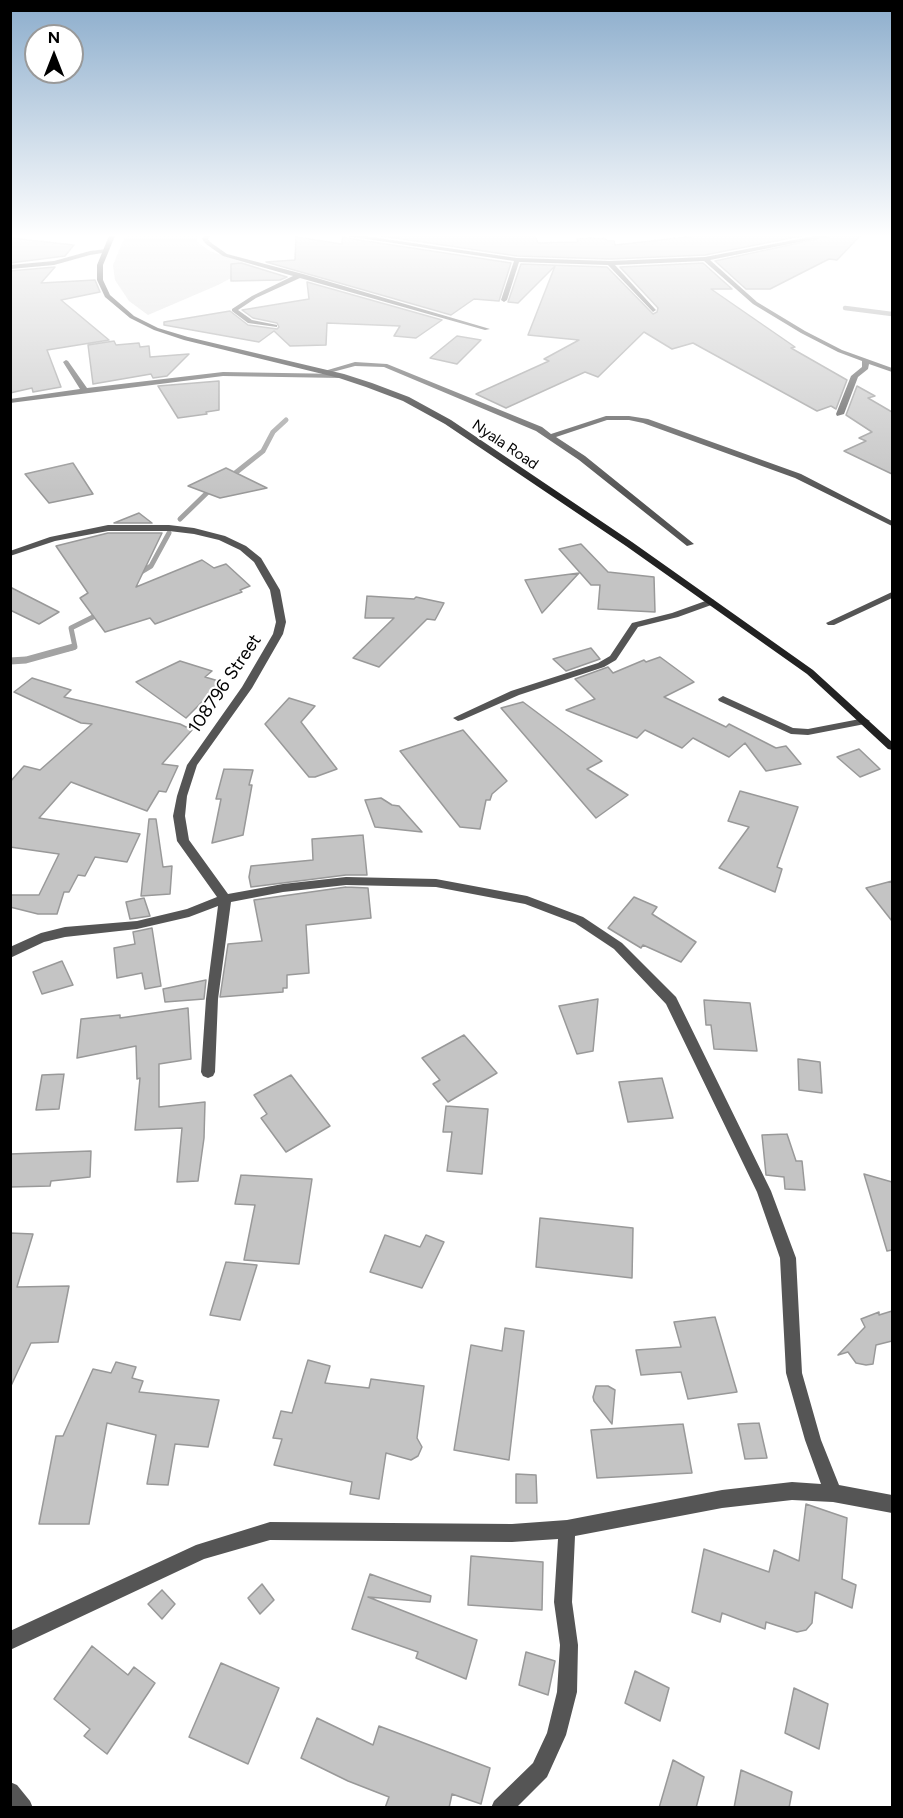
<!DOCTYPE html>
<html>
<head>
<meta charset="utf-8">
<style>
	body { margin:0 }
	#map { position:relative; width:903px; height:1818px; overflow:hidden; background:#fff; font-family:Figtree,sans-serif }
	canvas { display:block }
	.frame { position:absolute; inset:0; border:12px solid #000; pointer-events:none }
	.north { position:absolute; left:24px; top:24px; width:60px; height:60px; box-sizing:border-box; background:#fff; border:2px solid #999; border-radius:50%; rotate:0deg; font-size:16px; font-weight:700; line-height:24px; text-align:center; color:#000 }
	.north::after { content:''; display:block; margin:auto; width:21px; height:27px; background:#000; clip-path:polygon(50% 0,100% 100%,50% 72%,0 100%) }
</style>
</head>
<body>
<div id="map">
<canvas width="903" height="1818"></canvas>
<div class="frame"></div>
<div class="north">N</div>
</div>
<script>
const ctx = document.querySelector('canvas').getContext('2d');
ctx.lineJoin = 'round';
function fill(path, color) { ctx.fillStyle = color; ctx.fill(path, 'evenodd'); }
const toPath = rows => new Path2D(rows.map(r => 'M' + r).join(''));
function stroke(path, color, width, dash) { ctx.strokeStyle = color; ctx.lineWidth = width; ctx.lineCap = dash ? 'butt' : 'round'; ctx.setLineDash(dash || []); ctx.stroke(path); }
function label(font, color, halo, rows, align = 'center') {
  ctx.font = font + ' Figtree,sans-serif'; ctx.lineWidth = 4.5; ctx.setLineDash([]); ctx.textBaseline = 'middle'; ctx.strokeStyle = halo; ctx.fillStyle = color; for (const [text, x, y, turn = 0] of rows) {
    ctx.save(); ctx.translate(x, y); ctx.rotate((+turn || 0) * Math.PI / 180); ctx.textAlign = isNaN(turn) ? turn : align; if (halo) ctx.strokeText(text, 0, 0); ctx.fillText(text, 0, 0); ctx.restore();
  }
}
fill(toPath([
	[125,236,197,236,197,242,210,251,254,266,218,285,148,315,129,301,115,280,113,265]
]), '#dcdcdc');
stroke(toPath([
	[845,308,892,314]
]), '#a3a3a3', 4.5);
stroke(toPath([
	[229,478,263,451,273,432,286,420],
	[180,519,213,487],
	[136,575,151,566,169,533],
	[67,649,75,647,71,628,103,612]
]), '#a3a3a3', 5);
stroke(toPath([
	[10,661,26,660,73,647]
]), '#a3a3a3', 7);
const building = toPath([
	[343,236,346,238,511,263,499,301,474,299,451,315,266,262,295,260,296,237,342,244,343,236],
	[382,236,535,236,538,243,578,242,577,239,604,238,608,241,614,241,615,245,697,236,801,236,705,255,610,259,517,256,382,236],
	[831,236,860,236,837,260,829,259,770,289,746,289,715,261,831,236],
	[10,238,74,245,65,256,10,263,10,238],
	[241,263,287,277,280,280,231,281,231,264,241,263],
	[703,263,732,289,711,289,795,347,791,348,847,380,836,409,831,406,817,411,693,343,672,349,644,332,598,377,585,372,506,408,476,394,549,361,544,359,579,340,528,335,555,266,518,303,508,302,521,264,607,267,653,314,657,312,658,308,620,267,703,263],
	[55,267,41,283,95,280,100,292,61,300,109,340,47,350,61,387,33,392,32,388,10,393,10,271,55,267],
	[307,282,442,320,416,338,394,336,400,326,327,323,326,345,290,346,274,331,259,342,164,325,164,322,230,311,248,325,277,329,279,327,277,323,253,318,242,310,309,299,307,282],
	[457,336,481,340,457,364,430,358,457,336],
	[114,341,116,345,139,343,140,347,149,346,150,357,189,354,167,376,153,378,151,374,93,384,88,345,114,341],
	[219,381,219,410,206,412,207,414,178,418,158,386,219,381],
	[857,386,875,396,868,398,892,412,892,474,844,451,866,441,859,438,872,432,846,415,857,386],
	[73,463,93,494,49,503,25,474,73,463],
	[226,468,267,488,220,498,188,486,226,468],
	[139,513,152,523,114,523,139,513],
	[108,533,162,533,136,587,202,560,214,568,226,564,250,586,240,590,242,592,155,624,150,618,105,632,80,598,88,593,56,546,108,533],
	[581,544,608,572,654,577,655,612,598,609,600,585,591,585,559,549,581,544],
	[579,573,542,613,525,580,579,573],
	[10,587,59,612,39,624,10,610,10,587],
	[367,596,414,599,416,597,444,603,435,620,427,619,379,667,353,658,394,618,365,618,367,596],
	[591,648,600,659,566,671,553,659,591,648],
	[660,657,694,682,664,697,726,727,729,724,776,748,786,746,801,764,766,771,745,743,729,757,693,738,682,748,645,730,637,738,566,710,595,699,575,679,608,667,613,673,644,660,646,662,660,657],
	[180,661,212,671,205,677,222,682,186,718,136,682,180,661],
	[32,678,71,690,64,697,180,724,192,730,162,764,178,766,166,792,159,791,147,811,71,782,39,818,140,834,127,862,95,857,85,876,78,875,69,892,64,892,57,914,38,914,10,907,10,895,39,895,59,854,10,847,10,782,24,766,40,770,92,724,81,723,14,692,32,678],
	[289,698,315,706,301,722,337,769,315,777,309,777,265,724,289,698],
	[523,702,602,761,587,769,628,795,596,818,501,708,523,702],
	[463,730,507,781,492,794,490,800,486,800,480,829,460,827,400,751,463,730],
	[859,749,880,769,860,777,837,757,859,749],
	[224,769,253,770,249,785,252,785,243,835,212,843,221,799,216,799,224,769],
	[740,791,798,807,777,867,782,869,775,892,719,868,749,827,728,821,740,791],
	[381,798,392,805,399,806,422,832,375,827,365,800,381,798],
	[149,819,156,819,163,867,172,866,170,894,141,896,149,819],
	[363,835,367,875,346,875,251,887,249,877,251,866,313,860,312,839,363,835],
	[892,881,892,921,866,888,892,881],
	[346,887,368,888,371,918,306,925,309,973,287,975,287,988,283,988,283,992,220,997,228,944,262,941,254,900,346,887],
	[634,897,657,907,652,914,696,942,681,962,643,945,641,948,608,928,634,897],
	[144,898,150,916,130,919,126,902,144,898],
	[152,928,161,986,145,989,142,973,117,978,114,948,135,944,133,932,152,928],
	[62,961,73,985,42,994,33,972,62,961],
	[206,980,204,999,165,1002,163,989,206,980],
	[598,999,593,1051,577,1054,559,1006,598,999],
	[704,1000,750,1003,757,1051,714,1049,711,1025,706,1025,704,1000],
	[188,1008,191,1059,159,1064,159,1107,205,1102,204,1138,198,1181,177,1182,182,1128,135,1130,140,1078,137,1079,136,1046,77,1058,81,1019,120,1015,120,1018,188,1008],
	[464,1035,497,1073,448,1102,433,1084,440,1080,422,1058,464,1035],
	[798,1059,820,1062,822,1093,799,1090,798,1059],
	[64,1074,59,1109,36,1110,42,1075,64,1074],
	[291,1075,330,1126,286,1152,261,1118,267,1114,254,1095,291,1075],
	[662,1078,673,1118,628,1122,619,1082,662,1078],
	[446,1106,488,1109,482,1174,447,1171,452,1132,443,1132,446,1106],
	[787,1134,796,1161,802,1161,805,1190,785,1189,784,1177,766,1175,762,1135,787,1134],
	[91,1151,90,1177,51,1181,50,1186,10,1187,10,1154,91,1151],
	[864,1174,892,1182,892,1250,887,1251,864,1174],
	[241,1175,312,1179,299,1264,244,1260,255,1205,235,1204,241,1175],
	[540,1218,633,1228,632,1278,536,1267,540,1218],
	[10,1233,33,1234,17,1287,69,1286,58,1342,31,1343,10,1388,10,1233],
	[385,1235,420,1247,426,1235,444,1242,422,1288,370,1272,385,1235],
	[226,1262,257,1265,240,1320,210,1315,226,1262],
	[892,1311,892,1341,876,1345,873,1364,866,1365,856,1363,848,1352,838,1355,865,1327,861,1319,879,1312,879,1315,892,1311],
	[715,1317,737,1392,688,1399,681,1372,641,1375,636,1350,681,1347,674,1322,715,1317],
	[505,1328,524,1331,509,1460,454,1450,471,1345,502,1351,505,1328],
	[308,1360,330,1366,325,1383,369,1388,371,1379,424,1386,417,1438,422,1447,418,1456,411,1460,386,1453,379,1499,350,1494,352,1482,274,1465,282,1439,273,1438,281,1411,292,1413,308,1360],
	[116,1362,136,1367,132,1378,143,1381,139,1392,219,1400,208,1447,175,1444,168,1485,147,1484,156,1435,107,1423,89,1524,39,1524,56,1436,63,1436,93,1369,111,1373,116,1362],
	[596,1386,608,1386,615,1390,612,1424,594,1401,593,1397,596,1386],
	[759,1423,767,1458,745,1459,738,1424,759,1423],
	[683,1424,692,1473,597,1478,591,1430,683,1424],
	[516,1474,536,1475,537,1503,516,1503,516,1474],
	[806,1504,847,1518,842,1579,856,1585,852,1608,815,1592,812,1623,806,1630,797,1632,766,1622,765,1629,722,1613,720,1622,692,1612,704,1549,769,1572,774,1550,799,1561,806,1504],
	[471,1556,543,1562,542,1610,468,1605,471,1556],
	[370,1574,431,1596,430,1602,368,1597,477,1640,466,1679,416,1658,418,1652,352,1629,370,1574],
	[262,1584,274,1600,260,1614,248,1598,262,1584],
	[162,1590,175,1604,162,1619,148,1604,162,1590],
	[92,1646,128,1675,134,1667,155,1683,107,1754,84,1736,90,1729,54,1699,92,1646],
	[526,1652,555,1661,548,1695,519,1685,526,1652],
	[221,1663,279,1688,248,1764,189,1737,221,1663],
	[635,1671,669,1688,660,1721,625,1703,635,1671],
	[794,1688,828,1704,819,1749,785,1733,794,1688],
	[317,1718,373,1745,379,1726,490,1768,481,1804,452,1794,449,1808,385,1808,389,1797,348,1781,301,1758,317,1718],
	[673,1760,704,1777,696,1808,659,1808,673,1760],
	[741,1770,792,1792,789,1808,734,1808,741,1770]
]);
fill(building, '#c4c4c4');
stroke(building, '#999', 1.5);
fill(toPath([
	[355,362,387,364,542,427,551,434,606,416,629,416,648,419,801,474,892,521,892,526,795,478,643,423,629,420,607,420,556,437,585,456,694,544,687,546,579,460,536,431,384,367,355,366,325,374,321,372,355,362],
	[892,592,892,598,834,625,828,625,826,623,892,592],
	[723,696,793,728,808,729,865,718,870,721,865,724,808,735,791,734,719,701,718,699,723,696]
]), '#555');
fill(toPath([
	[204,236,210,236,208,239,210,242,227,254,303,274,490,329,485,330,300,278,256,298,238,310,252,320,277,325,277,327,248,323,232,311,232,309,252,296,293,276,223,256,206,244,202,239,204,236],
	[346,236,364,236,517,258,610,261,705,257,815,236,829,236,710,260,757,302,805,331,842,350,892,368,892,372,869,364,868,369,858,377,844,414,837,416,836,414,851,376,862,367,862,361,838,352,801,333,753,304,704,261,615,265,655,309,656,310,653,312,608,265,519,262,507,300,504,302,501,300,514,261,346,236],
	[106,249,108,252,90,255,54,265,10,269,10,265,54,261,90,251,106,249],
	[66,360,68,361,87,388,223,372,341,374,345,376,341,378,223,376,10,403,10,399,80,389,63,362,66,360],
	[108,525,169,525,194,528,225,536,246,546,261,558,280,590,286,622,283,634,252,688,197,765,187,796,185,816,189,840,228,894,283,884,346,877,436,879,527,896,583,917,622,943,676,997,771,1191,796,1258,802,1373,821,1440,839,1485,892,1495,892,1513,833,1502,792,1500,722,1508,575,1536,572,1602,578,1645,577,1692,566,1735,547,1777,516,1808,491,1808,494,1801,533,1763,547,1733,557,1692,560,1645,554,1602,558,1539,512,1542,270,1540,204,1559,10,1650,10,1631,196,1545,270,1522,512,1524,567,1520,722,1490,792,1482,821,1484,805,1440,786,1373,780,1258,757,1192,666,1004,614,949,575,923,525,904,436,887,346,885,283,892,231,902,218,999,215,1072,213,1076,208,1078,203,1076,201,1072,206,999,218,906,189,917,137,929,65,937,44,942,10,958,10,947,41,933,65,927,137,921,187,909,217,897,177,841,173,816,177,796,187,765,242,687,273,634,276,622,270,590,254,562,240,550,219,540,194,534,169,531,108,531,55,541,10,556,10,551,50,537,108,525],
	[711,599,714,600,714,604,678,617,638,627,616,660,604,667,519,695,462,720,458,721,453,718,511,691,598,663,610,656,632,623,672,613,711,599],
	[10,1782,17,1785,30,1801,33,1808,10,1808,10,1782]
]), '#555');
fill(toPath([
	[109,236,115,236,103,265,103,280,110,295,134,316,158,328,188,337,344,374,372,383,409,397,451,420,632,542,813,670,892,742,892,750,888,749,807,674,626,546,445,424,403,401,366,387,339,378,184,340,154,330,130,318,105,297,97,280,97,265,109,236]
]), '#222');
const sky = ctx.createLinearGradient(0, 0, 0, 491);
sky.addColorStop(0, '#8cadcc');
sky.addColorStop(0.48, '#fff');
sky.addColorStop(1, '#ffffff00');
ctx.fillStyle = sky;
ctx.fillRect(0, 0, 903, 491);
label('15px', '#000', '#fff', [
	["Nyala Road",505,445,34]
]);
label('18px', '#000', '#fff', [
	["108796 Street",225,684,-56]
]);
</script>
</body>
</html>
